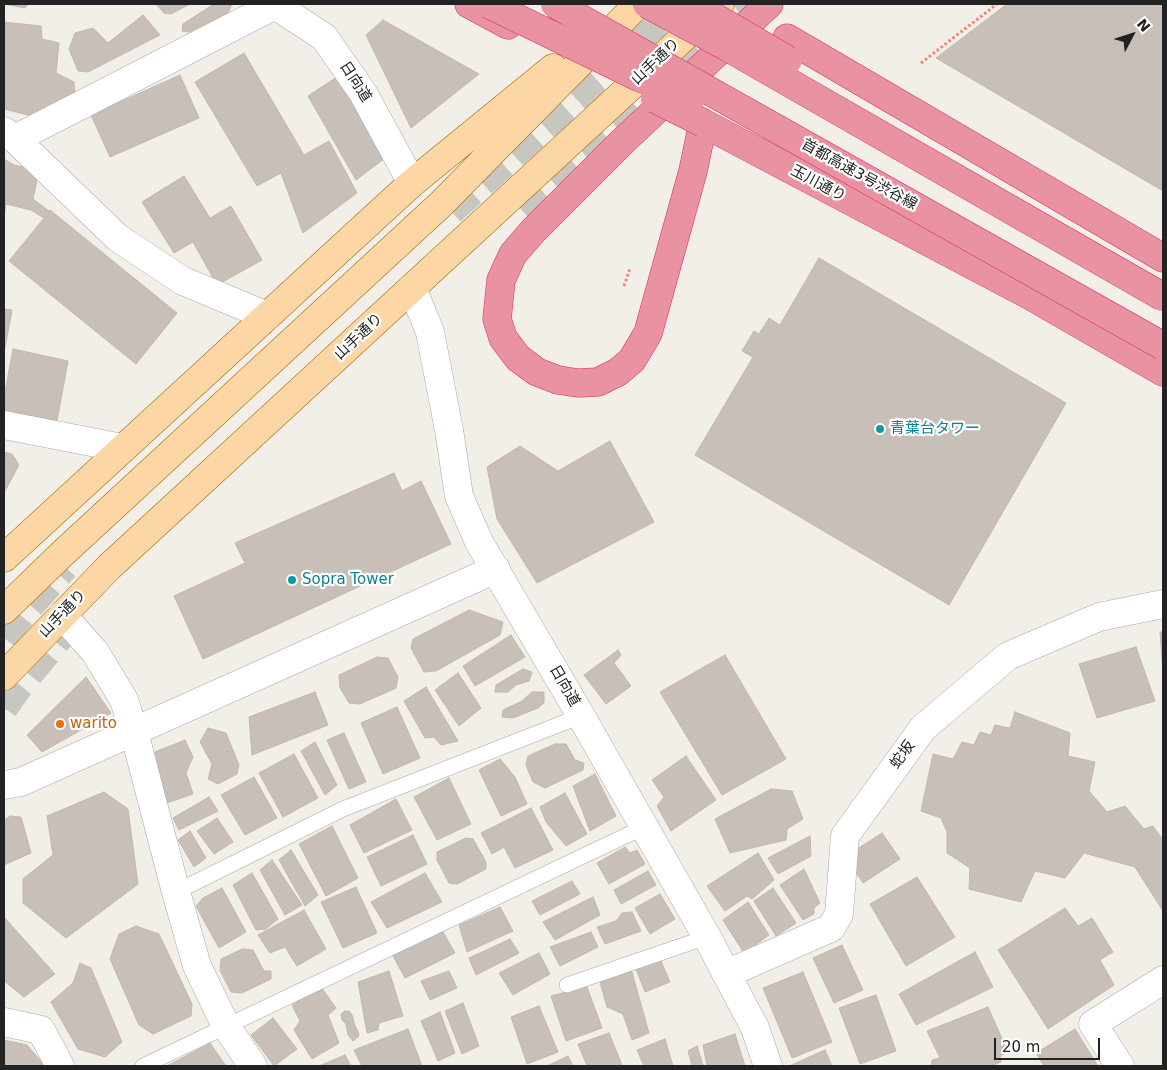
<!DOCTYPE html>
<html>
<head>
<meta charset="utf-8">
<style>
	body { margin:0 }
	#map { position:relative; width:1167px; height:1070px; overflow:hidden; background:#f2efe9; font-family:"DejaVu Sans",sans-serif }
	canvas { display:block }
	.frame { position:absolute; inset:0; border:5px solid #222; pointer-events:none }
	.north { position:absolute; left:1107px; top:10px; width:50px; height:50px; -webkit-text-stroke:4px #fff; paint-order:stroke; rotate:50deg; font-size:14px; font-weight:700; line-height:20px; text-align:center; color:#222 }
	.north::after { content:''; display:block; margin:auto; width:18px; height:22px; background:#222; clip-path:polygon(50% 0,100% 100%,50% 72%,0 100%) }
	.scale { position:absolute; left:994px; top:1038px; width:106px; height:22px; box-sizing:border-box; border:2px solid #222; border-top:0; padding-left:6px; font-size:15px; line-height:18px; white-space:nowrap; color:#222; -webkit-text-stroke:4px #fff; paint-order:stroke }
</style>
</head>
<body>
<div id="map">
<canvas width="1167" height="1070"></canvas>
<div class="frame"></div>
<div class="north">N</div>
<div class="scale">20 m</div>
</div>
<script>
const ctx = document.querySelector('canvas').getContext('2d');
ctx.lineJoin = 'round';
function fill(path, color) { ctx.fillStyle = color; ctx.fill(path, 'evenodd'); }
const toPath = rows => new Path2D(rows.map(r => 'M' + r).join(''));
function stroke(path, color, width, dash) { ctx.strokeStyle = color; ctx.lineWidth = width; ctx.lineCap = dash ? 'butt' : 'round'; ctx.setLineDash(dash || []); ctx.stroke(path); }
function label(font, color, halo, rows, align = 'center') {
  ctx.font = font + ' "DejaVu Sans","Noto Sans JP",sans-serif'; ctx.lineWidth = 4.5; ctx.setLineDash([]); ctx.textBaseline = 'middle'; ctx.strokeStyle = halo; ctx.fillStyle = color; for (const [text, x, y, turn = 0] of rows) {
    ctx.save(); ctx.translate(x, y); ctx.rotate((+turn || 0) * Math.PI / 180); ctx.textAlign = isNaN(turn) ? turn : align; if (halo) ctx.strokeText(text, 0, 0); ctx.fillText(text, 0, 0); ctx.restore();
  }
}
const building = toPath([
	[4,4,28,4,25,8,4,4],
	[156,4,190,4,171,14,164,13,156,4],
	[214,4,232,4,228,13,189,32,182,31,183,24,214,4],
	[1007,4,1163,4,1163,191,936,58,1007,4],
	[143,15,160,35,88,72,78,71,69,49,75,33,93,28,108,43,143,15],
	[383,20,479,74,411,128,366,35,383,20],
	[4,22,41,26,42,39,59,43,56,73,74,82,76,104,44,119,4,109,4,22],
	[244,53,304,155,329,141,357,193,303,233,281,173,257,186,195,82,244,53],
	[180,75,199,118,110,157,91,115,180,75],
	[340,75,385,158,356,180,308,96,340,75],
	[4,159,14,165,39,171,33,199,49,211,50,210,177,313,136,364,9,261,44,218,31,210,6,204,4,216,4,159],
	[184,176,210,218,231,206,262,260,217,285,193,242,174,253,142,202,184,176],
	[819,258,1066,403,949,605,695,455,753,357,742,351,754,331,759,334,769,318,780,325,819,258],
	[4,309,12,310,5,348,4,348,4,309],
	[13,349,68,361,57,421,4,411,4,397,13,349],
	[610,441,654,522,537,583,497,519,487,467,520,446,558,471,610,441],
	[4,452,12,454,19,465,4,493,4,452],
	[394,473,402,491,421,481,451,544,203,659,174,596,245,563,235,543,394,473],
	[469,610,503,622,500,635,436,671,424,672,411,648,413,639,469,610],
	[1160,632,1163,632,1163,673,1160,632],
	[511,635,525,657,475,686,463,666,511,635],
	[1136,647,1155,701,1097,718,1079,664,1136,647],
	[618,650,621,655,614,663,631,686,606,704,584,675,618,650],
	[725,655,786,759,722,795,660,692,725,655],
	[377,657,388,658,398,677,396,688,360,704,349,703,340,688,339,675,377,657],
	[523,669,532,672,529,681,516,685,508,692,495,692,496,685,523,669],
	[458,673,481,708,459,726,435,690,458,673],
	[86,677,111,713,42,752,27,735,86,677],
	[426,687,458,741,441,745,434,737,425,738,404,701,426,687],
	[315,692,328,725,252,755,249,717,315,692],
	[532,692,544,692,544,703,538,708,513,718,502,717,503,710,522,701,532,692],
	[397,707,420,758,383,774,361,723,397,707],
	[1015,712,1070,733,1068,756,1095,762,1089,791,1107,812,1125,806,1144,829,1153,826,1163,840,1163,911,1135,867,1084,853,1065,878,1035,871,1021,902,969,889,970,868,947,853,947,832,941,818,921,811,933,754,953,759,962,742,974,745,980,732,991,735,995,725,1010,728,1015,712],
	[208,728,226,733,239,765,237,774,218,784,208,779,212,764,200,742,208,728],
	[344,733,366,782,349,789,327,740,344,733],
	[185,740,193,757,186,773,193,794,167,803,155,752,185,740],
	[315,742,337,785,325,795,301,751,315,742],
	[555,744,566,744,575,760,584,763,583,770,545,788,533,782,526,765,528,756,555,744],
	[294,754,318,798,283,817,259,773,294,754],
	[686,756,716,800,671,831,657,806,664,797,652,780,686,756],
	[500,759,515,777,527,804,501,816,479,770,500,759],
	[595,774,616,816,590,831,573,786,595,774],
	[254,777,277,818,245,835,221,795,254,777],
	[449,778,471,824,437,840,414,797,449,778],
	[771,789,792,791,803,819,787,829,786,840,730,853,715,819,771,789],
	[104,792,128,809,138,884,66,938,23,903,23,879,53,855,47,816,104,792],
	[565,793,587,834,566,846,546,822,540,807,565,793],
	[209,797,218,811,179,830,173,818,209,797],
	[396,799,412,830,364,853,350,825,396,799],
	[531,808,553,850,515,868,504,847,492,854,481,833,531,808],
	[10,816,21,817,31,853,4,865,4,820,10,816],
	[217,818,233,842,214,854,197,831,217,818],
	[332,826,358,878,326,896,299,844,332,826],
	[190,831,206,858,194,867,178,840,190,831],
	[882,833,900,859,863,883,850,863,851,853,882,833],
	[413,835,427,864,381,886,367,857,413,835],
	[810,836,811,856,778,874,768,858,810,836],
	[466,838,473,839,486,862,486,869,457,884,449,883,437,860,437,852,466,838],
	[625,847,630,853,637,850,645,864,609,884,597,863,625,847],
	[291,850,318,895,305,906,279,860,291,850],
	[758,853,774,880,752,899,747,896,725,911,707,886,758,853],
	[272,860,302,905,285,915,260,870,272,860],
	[804,869,820,903,814,908,814,914,803,920,780,885,804,869],
	[648,871,656,885,621,904,614,890,648,871],
	[252,873,278,919,266,929,256,930,233,885,252,873],
	[425,873,442,902,387,928,371,902,425,873],
	[917,877,955,937,906,966,870,904,917,877],
	[572,881,580,894,540,915,532,901,572,881],
	[356,887,377,933,343,948,321,902,356,887],
	[222,888,246,932,219,948,196,906,203,898,222,888],
	[773,888,796,923,776,936,754,901,773,888],
	[660,894,675,919,650,934,635,908,660,894],
	[593,897,600,915,555,940,543,922,593,897],
	[748,902,769,935,744,953,723,920,748,902],
	[500,907,513,931,467,952,459,925,500,907],
	[1065,908,1078,926,1092,918,1113,952,1100,960,1114,985,1048,1029,998,950,1065,908],
	[304,910,326,949,297,966,285,947,270,953,258,935,304,910],
	[632,912,641,931,605,944,597,927,616,921,622,913,632,912],
	[4,917,55,974,24,997,4,981,4,917],
	[136,926,159,934,192,1004,191,1016,153,1034,139,1025,110,959,119,934,136,926],
	[443,932,455,953,405,978,392,954,443,932],
	[591,932,598,947,560,966,550,947,591,932],
	[510,939,519,953,476,975,469,958,510,939],
	[842,945,863,990,834,1003,813,958,842,945],
	[242,949,253,950,264,971,271,971,271,979,242,993,231,992,220,970,221,959,242,949],
	[975,952,993,987,916,1025,899,994,975,952],
	[539,953,550,974,513,995,499,973,539,953],
	[660,959,670,982,645,992,636,969,660,959],
	[80,963,91,968,122,1042,105,1057,78,1049,51,1002,73,983,80,963],
	[627,970,632,972,649,1033,632,1040,623,1014,607,1007,600,982,627,970],
	[389,971,403,1016,379,1023,378,1030,367,1033,358,982,389,971],
	[449,971,457,988,430,1000,421,981,449,971],
	[803,972,832,1042,792,1058,763,988,803,972],
	[321,987,336,1008,328,1015,339,1043,312,1059,294,1030,300,1021,292,1005,321,987],
	[587,987,602,1028,566,1041,551,996,587,987],
	[876,995,896,1051,860,1064,839,1008,876,995],
	[463,1003,479,1046,462,1054,445,1011,463,1003],
	[539,1006,558,1052,527,1064,511,1017,539,1006],
	[988,1007,1008,1052,1000,1056,1001,1062,990,1066,931,1066,932,1060,940,1058,927,1031,988,1007],
	[345,1011,349,1011,352,1015,355,1026,358,1031,359,1036,353,1041,348,1035,346,1024,342,1020,341,1014,345,1011],
	[440,1012,455,1053,438,1061,421,1021,440,1012],
	[273,1018,297,1049,274,1066,251,1035,273,1018],
	[408,1029,422,1066,362,1066,354,1050,408,1029],
	[1075,1029,1098,1066,1044,1066,1036,1053,1075,1029],
	[609,1033,622,1065,618,1066,587,1066,578,1044,609,1033],
	[735,1034,745,1066,707,1066,703,1045,735,1034],
	[665,1039,673,1066,644,1066,637,1050,665,1039],
	[4,1040,27,1045,45,1066,4,1066,4,1040],
	[210,1043,226,1066,167,1066,210,1043],
	[697,1046,703,1065,692,1066,688,1051,697,1046],
	[825,1050,832,1066,789,1066,825,1050],
	[345,1055,351,1066,319,1066,345,1055],
	[568,1056,573,1066,547,1066,568,1056]
]);
fill(building, '#c7bfb8');
stroke(building, '#c4b6ab', 1);
stroke(toPath([
	[519,207,749,4],
	[451,211,682,4],
	[4,638,22,615,65,567],
	[4,708,18,688,74,620]
]), '#c8c6c1', 28, [28, 14]);
const lane = toPath([
	[176,892,343,809,581,716],
	[567,985,707,937],
	[143,1066,644,827]
]);
const street = toPath([
	[273,4,324,37,363,93,412,183],
	[4,131,15,139,275,5],
	[15,139,118,238,183,281,267,316],
	[412,288,430,332,449,430,459,496,479,542,581,716,707,937,755,1028,768,1066],
	[4,425,122,448],
	[62,615,95,652,124,700,134,732,176,892,197,966,226,1026,253,1066],
	[4,785,21,782,496,569],
	[726,974,831,928,839,914,845,836,923,728,1008,656,1099,617,1163,604],
	[4,1022,41,1030,60,1066],
	[1120,1066,1093,1024,1163,980]
]);
const primary = toPath([
	[4,558,412,183,553,68],
	[4,610,63,553,441,204,638,4],
	[4,676,109,567,720,4]
]);
const highway = toPath([
	[469,4,508,25],
	[769,4,622,142,533,231,513,254,501,280,497,319,503,338,518,358,537,372,558,380,578,383,598,382,618,372,632,360,648,333,693,171,703,123,1031,296,1163,372],
	[787,38,1163,258]
]);
stroke(lane, '#a9a9a9', 16);
stroke(street, '#a9a9a9', 29);
stroke(primary, '#a06b00', 29);
stroke(highway, '#dc2a67', 29);
stroke(toPath([
	[921,63,997,4],
	[624,286,630,268]
]), '#fa8072', 3, [2.5, 2.5]);
stroke(lane, '#fff', 15);
stroke(street, '#fff', 28);
stroke(primary, '#fcd6a4', 28);
stroke(highway, '#e892a2', 28);
const highwayBridge = toPath([
	[488,4,638,77,692,97],
	[555,4,1163,346],
	[647,4,729,48,1163,297],
	[692,4,788,60],
	[655,99,703,123]
]);
stroke(highwayBridge, '#dc2a67', 29, []);
stroke(highwayBridge, '#e892a2', 28);
for (const [x, y, r, color] of [
	[880,429,5,"#0f9aa8"],
	[292,580,5,"#0f9aa8"],
	[60,724,5,"#e8710a"]
]) { const dot = new Path2D(); dot.arc(x, y, r, 0, 2 * Math.PI); ctx.fillStyle = color; ctx.fill(dot); stroke(dot, '#fff', 2); }
label('15px', '#222', '#fff', [
	["山手通り",656,62,-43],
	["日向道",355,82,57],
	["首都高速3号渋谷線",859,175,29],
	["玉川通り",818,184,28],
	["山手通り",359,337,-43],
	["山手通り",63,614,-46],
	["日向道",564,686,60],
	["蛇坂",903,755,-54]
]);
label('15px', '#0d838f', '#fff', [
	["青葉台タワー",890,429],
	["Sopra Tower",302,580]
], 'left');
label('15px', '#c56008', '#fff', [
	["warito",70,724]
], 'left');
</script>
</body>
</html>
